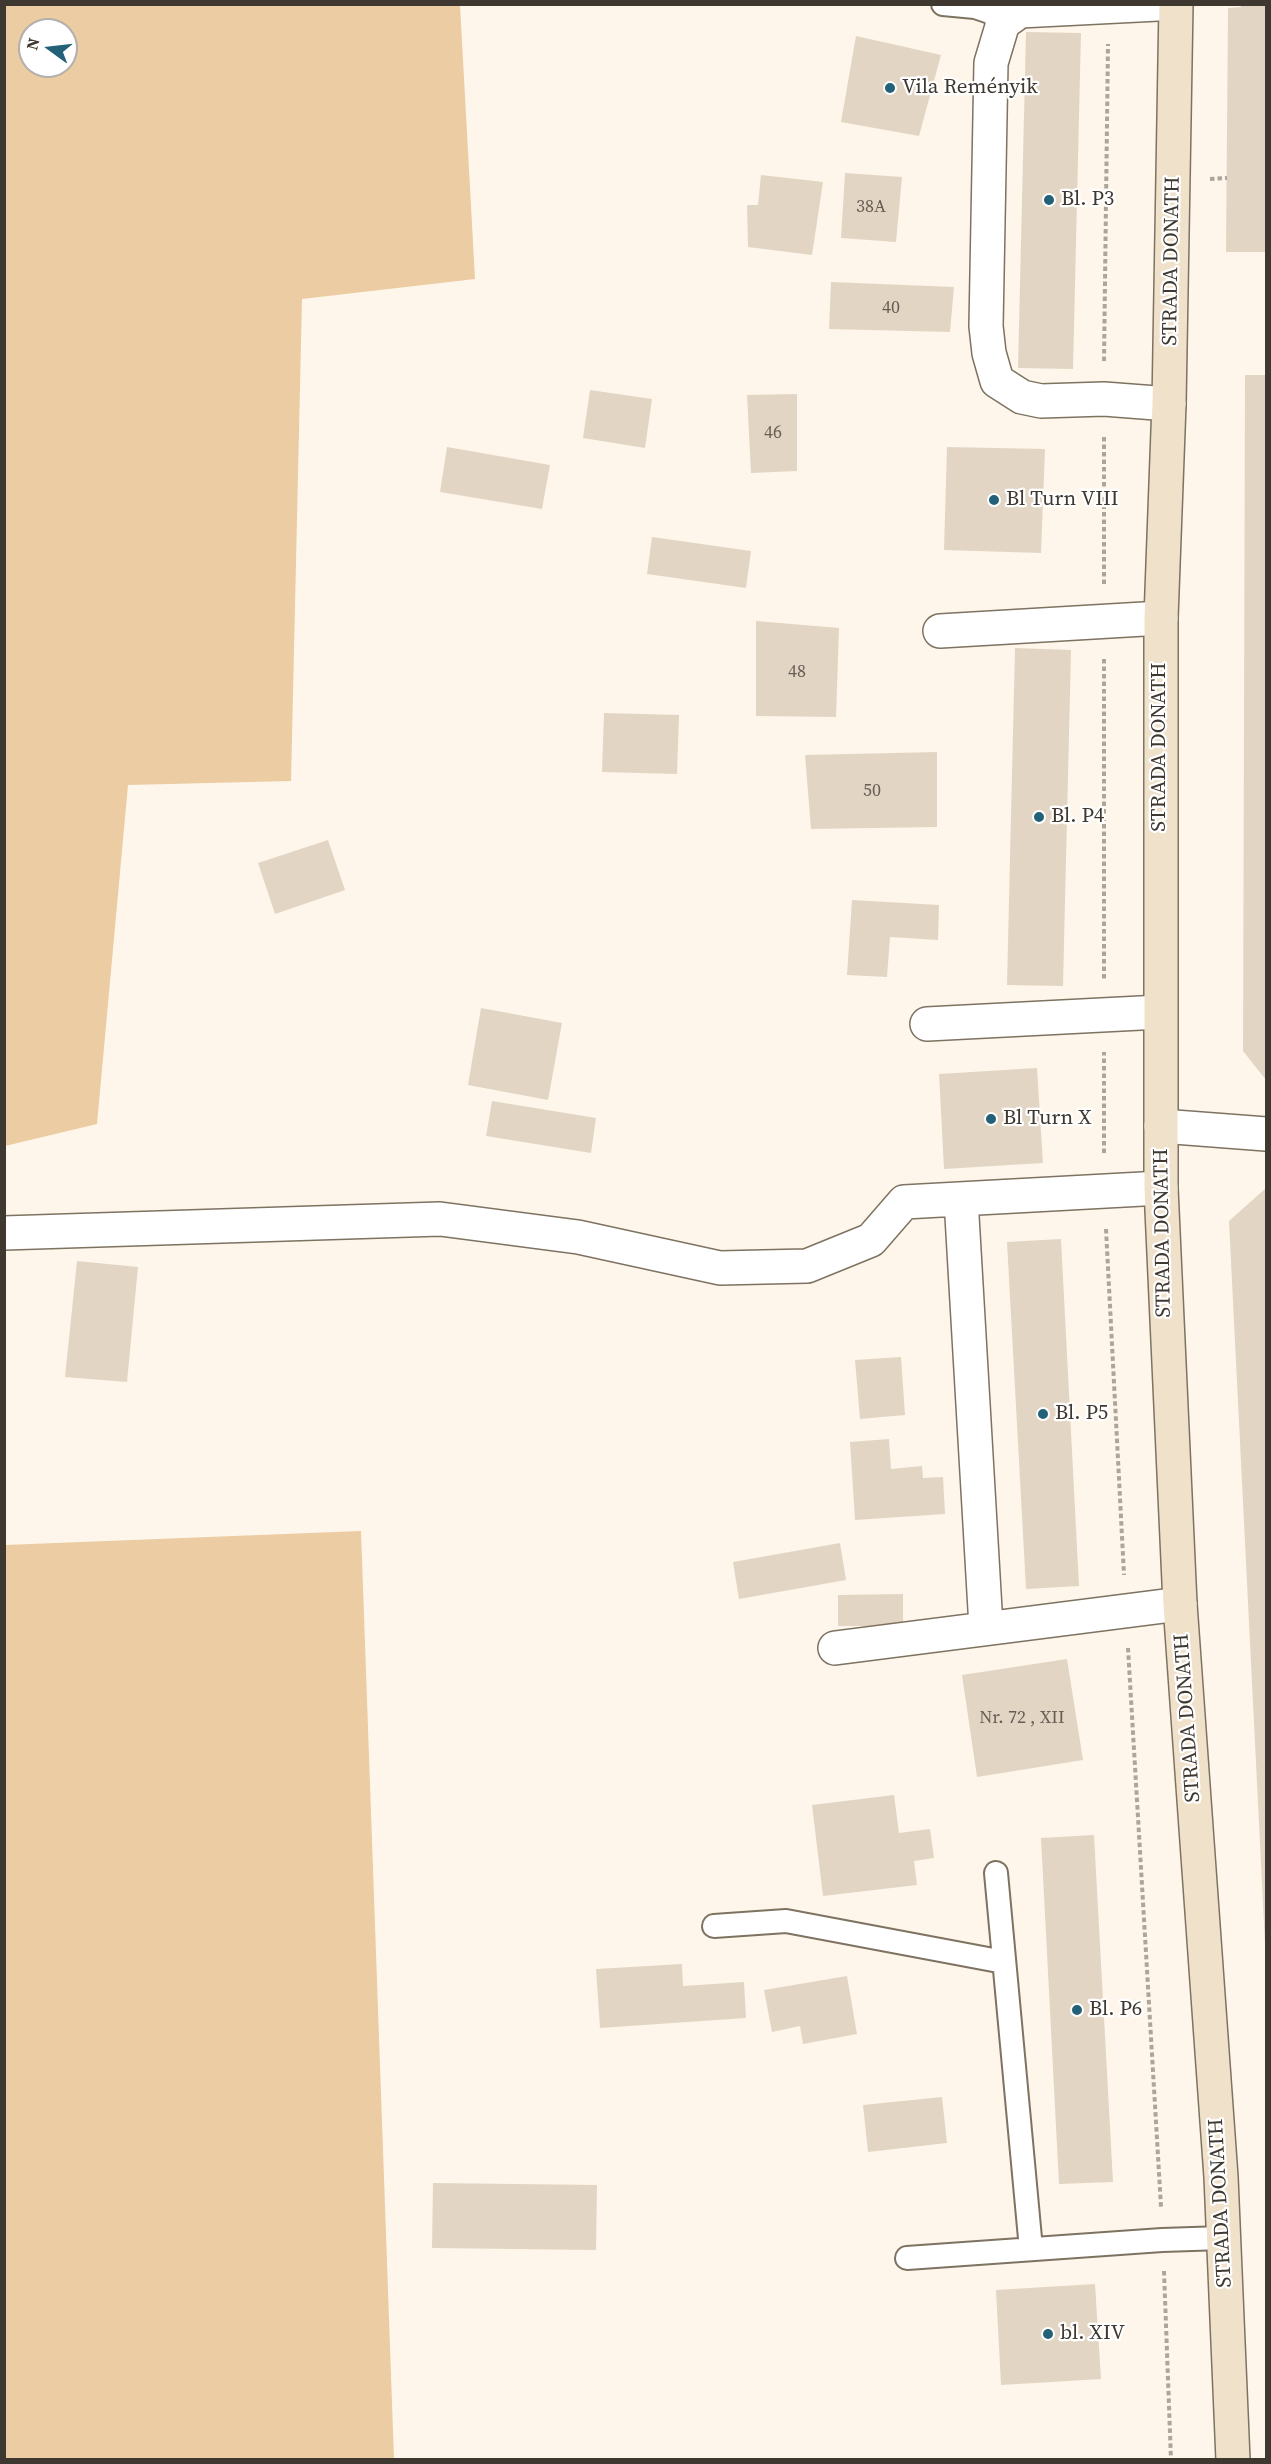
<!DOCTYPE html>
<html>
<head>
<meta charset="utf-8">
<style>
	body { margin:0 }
	#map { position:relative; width:1271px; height:2464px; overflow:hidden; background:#fef6ea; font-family:"Source Serif 4",serif }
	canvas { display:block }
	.frame { position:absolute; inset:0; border:6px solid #3e3831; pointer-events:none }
	.north { position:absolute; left:18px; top:18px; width:60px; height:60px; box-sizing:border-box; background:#fff; border:2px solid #b2afad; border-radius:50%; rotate:285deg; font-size:16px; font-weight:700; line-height:24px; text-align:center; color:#3e3831 }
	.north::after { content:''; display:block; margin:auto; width:21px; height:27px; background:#226177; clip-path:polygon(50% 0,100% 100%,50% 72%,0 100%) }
</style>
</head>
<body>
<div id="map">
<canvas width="1271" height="2464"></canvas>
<div class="frame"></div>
<div class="north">N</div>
</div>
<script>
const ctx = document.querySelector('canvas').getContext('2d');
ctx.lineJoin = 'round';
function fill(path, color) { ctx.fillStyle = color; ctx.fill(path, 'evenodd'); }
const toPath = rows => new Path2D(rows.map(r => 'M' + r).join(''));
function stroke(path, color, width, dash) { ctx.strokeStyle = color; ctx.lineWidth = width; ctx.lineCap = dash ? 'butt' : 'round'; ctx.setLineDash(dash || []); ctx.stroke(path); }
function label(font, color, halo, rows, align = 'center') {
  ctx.font = font + ' "Source Serif 4",serif'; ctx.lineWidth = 4.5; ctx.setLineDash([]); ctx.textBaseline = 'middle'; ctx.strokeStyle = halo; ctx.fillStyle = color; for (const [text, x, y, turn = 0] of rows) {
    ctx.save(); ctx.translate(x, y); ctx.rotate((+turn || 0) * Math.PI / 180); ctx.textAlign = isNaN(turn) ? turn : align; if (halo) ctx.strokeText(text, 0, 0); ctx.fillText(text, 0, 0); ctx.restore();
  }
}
fill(toPath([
	[4,5,460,5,475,279,302,299,291,781,128,785,97,1124,5,1146],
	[30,30,66,30,66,66,30,66],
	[361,1531,394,2459,5,2459,5,1545]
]), '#eccca2');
fill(toPath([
	[1241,4,1266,4,1266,252,1226,252,1228,8,1241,7],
	[1026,32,1081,33,1073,369,1018,368],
	[856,36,941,55,919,136,841,122],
	[845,173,902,177,896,242,841,238],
	[761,175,823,182,812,255,748,247,747,205,758,205],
	[831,282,954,287,950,332,829,329],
	[1245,375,1266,375,1266,1080,1243,1051],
	[590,390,652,399,645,448,583,438],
	[797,394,797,471,751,473,747,395],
	[447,447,550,465,542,509,440,492],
	[947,447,1045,449,1041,553,944,550],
	[652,537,751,551,746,588,647,574],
	[756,621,839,628,836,717,756,716],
	[1015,648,1071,650,1063,986,1007,985],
	[604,713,679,715,677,774,602,772],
	[937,752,937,827,811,829,805,755],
	[328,840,345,890,275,914,258,863],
	[852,900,939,905,938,940,890,937,887,977,847,975],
	[481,1008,562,1023,548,1100,468,1085],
	[1037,1068,1043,1163,944,1169,939,1074],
	[492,1101,596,1118,591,1153,486,1136],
	[1266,1188,1266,1944,1265,1944,1229,1221],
	[1061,1239,1079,1586,1026,1589,1007,1242],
	[77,1261,138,1267,127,1382,65,1377],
	[901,1357,905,1415,860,1419,855,1360],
	[889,1439,891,1469,922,1466,923,1478,943,1477,945,1514,855,1520,850,1442],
	[840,1543,846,1580,739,1599,733,1562],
	[903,1594,903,1626,838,1626,838,1595],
	[1067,1659,1083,1760,977,1777,962,1675],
	[894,1795,899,1833,930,1829,934,1858,914,1861,917,1885,823,1896,812,1805],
	[1094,1835,1113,2182,1059,2184,1041,1838],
	[682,1964,683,1986,744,1982,746,2018,600,2028,596,1969],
	[847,1976,857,2034,803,2044,800,2026,772,2032,764,1990],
	[942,2097,947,2143,868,2152,863,2105],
	[433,2183,597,2185,596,2250,432,2248],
	[1095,2284,1101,2379,1001,2385,996,2290]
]), '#e3d5c3');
const lane = toPath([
	[943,4,975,7,990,12,1003,23],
	[996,1873,1031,2249],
	[714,1926,786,1921,1004,1962],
	[907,2258,1162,2240,1223,2238]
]);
const street = toPath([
	[1158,4,1020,11,1003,23,991,63,986,326,989,353,997,381,1022,397,1041,401,1104,399,1169,404],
	[940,631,1161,618],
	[927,1024,1160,1012],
	[1161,1126,1266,1134],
	[961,1199,986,1627],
	[4,1233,440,1219,578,1237,720,1268,807,1266,871,1240,904,1202,1161,1188],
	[835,1648,1180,1604]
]);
const secondary = toPath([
	[1176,4,1169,404,1161,618,1161,1188,1180,1604,1221,2177,1233,2460]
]);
stroke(lane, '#7e7261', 26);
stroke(street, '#7e7261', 36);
stroke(secondary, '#7e7261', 36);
stroke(toPath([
	[1210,179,1227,178],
	[1104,361,1108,44],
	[1104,437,1104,586],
	[1104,659,1104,979],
	[1104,1153,1104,1052],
	[1106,1229,1124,1575],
	[1128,1648,1161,2207],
	[1164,2271,1171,2460]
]), '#aca59b', 4, [4.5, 3]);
stroke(lane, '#fff', 22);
stroke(street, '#fff', 33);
stroke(secondary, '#f0e1cb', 33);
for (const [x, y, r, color] of [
	[890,88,6,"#226177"],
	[1049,200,6,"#226177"],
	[994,500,6,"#226177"],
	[1039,817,6,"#226177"],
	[991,1119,6,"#226177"],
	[1043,1414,6,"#226177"],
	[1077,2010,6,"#226177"],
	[1048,2334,6,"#226177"]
]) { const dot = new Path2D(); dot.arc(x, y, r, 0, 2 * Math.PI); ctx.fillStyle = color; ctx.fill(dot); stroke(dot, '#fff', 2); }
label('18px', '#675f56', null, [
	["38A",871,207],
	["40",891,308],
	["46",773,433],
	["48",797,672],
	["50",872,791],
	["Nr. 72 , XII",1022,1718]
]);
label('21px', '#3e3831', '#fff', [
	["Vila Reményik",902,88],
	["Bl. P3",1061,200],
	["Bl Turn VIII",1006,500],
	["Bl. P4",1051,817],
	["Bl Turn X",1003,1119],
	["Bl. P5",1055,1414],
	["Bl. P6",1089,2010],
	["bl. XIV",1060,2334]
], 'left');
label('21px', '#3e3831', '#fff', [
	["STRADA DONATH",1172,261,-89],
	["STRADA DONATH",1160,747,-90],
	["STRADA DONATH",1163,1233,-91],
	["STRADA DONATH",1188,1718,-94],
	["STRADA DONATH",1221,2203,-93]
]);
</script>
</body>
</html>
